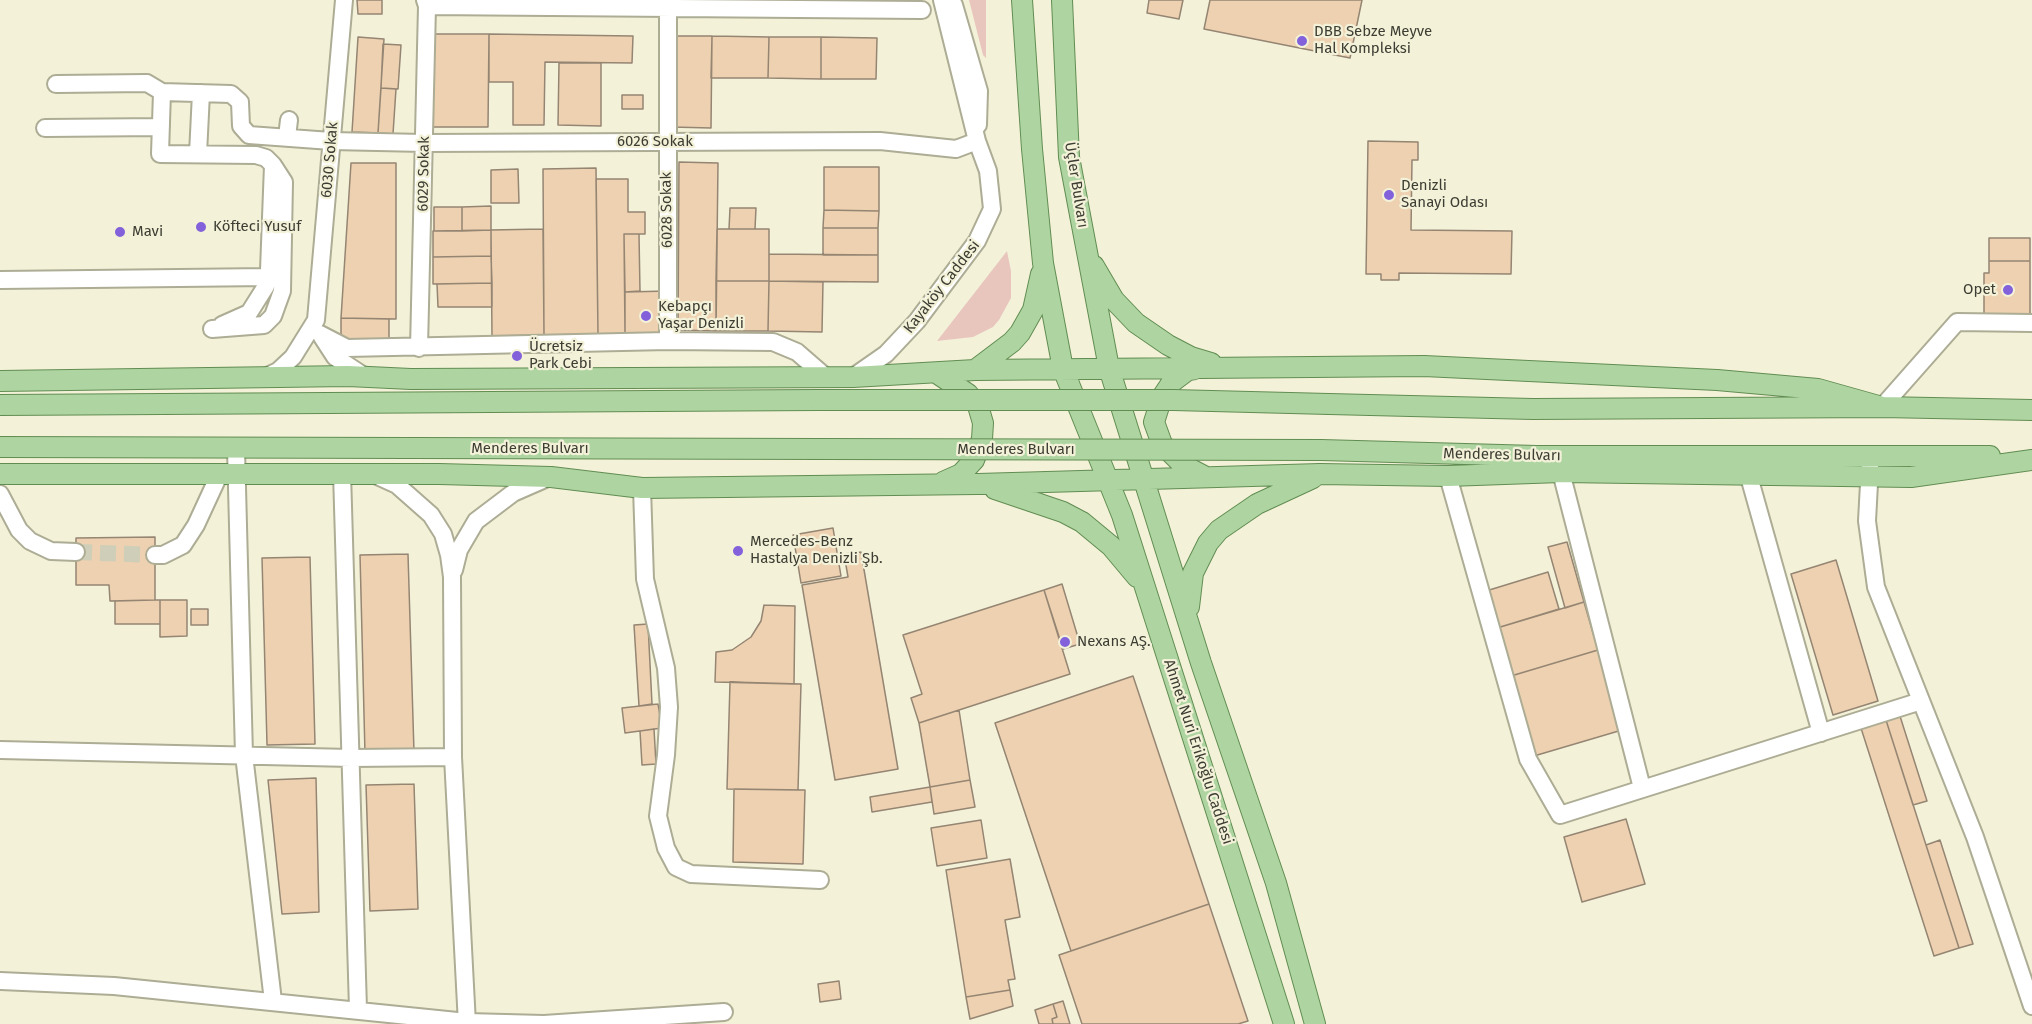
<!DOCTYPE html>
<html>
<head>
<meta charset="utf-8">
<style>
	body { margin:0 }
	canvas { display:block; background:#f3f2d9 }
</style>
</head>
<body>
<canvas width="2032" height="1024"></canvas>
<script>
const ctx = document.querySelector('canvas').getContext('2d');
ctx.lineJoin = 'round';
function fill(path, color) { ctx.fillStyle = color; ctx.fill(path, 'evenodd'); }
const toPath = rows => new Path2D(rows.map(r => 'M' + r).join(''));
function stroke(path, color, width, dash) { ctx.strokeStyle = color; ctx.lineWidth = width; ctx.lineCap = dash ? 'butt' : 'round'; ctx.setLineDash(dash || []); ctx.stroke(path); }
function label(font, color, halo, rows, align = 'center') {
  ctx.font = font + ' "Fira Sans",sans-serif'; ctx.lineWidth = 4.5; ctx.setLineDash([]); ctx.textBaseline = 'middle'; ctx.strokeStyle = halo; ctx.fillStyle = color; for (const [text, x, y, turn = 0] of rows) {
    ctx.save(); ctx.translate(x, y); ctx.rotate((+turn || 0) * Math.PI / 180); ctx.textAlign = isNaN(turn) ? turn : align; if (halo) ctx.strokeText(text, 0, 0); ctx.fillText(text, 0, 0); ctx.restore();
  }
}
fill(toPath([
	[969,0,986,0,986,58,983,55],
	[1007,251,1011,271,1011,298,999,320,993,327,973,337,937,341]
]), '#e8c6bd');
const building = toPath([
	[357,0,382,0,382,14,358,14,357,0],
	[1149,0,1183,0,1179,19,1147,13,1149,0],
	[1210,0,1362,0,1350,58,1204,29,1210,0],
	[433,34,489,34,488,127,432,127,433,34],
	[489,34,633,36,632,63,545,62,544,125,513,125,513,82,489,82,489,34],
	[672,36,712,36,711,128,671,127,672,36],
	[712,36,769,37,768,78,711,78,712,36],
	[358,37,384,39,378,133,352,132,358,37],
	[769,37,821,37,821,79,768,78,769,37],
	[821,37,877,38,876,79,821,79,821,37],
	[383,44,401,45,398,89,381,88,383,44],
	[559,63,601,63,601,126,558,125,559,63],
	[381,88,396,89,393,134,378,133,381,88],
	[622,95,643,95,643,109,622,109,622,95],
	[1368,141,1418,142,1418,160,1412,160,1411,230,1512,231,1511,274,1399,273,1399,280,1381,280,1381,274,1366,274,1368,141],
	[679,162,718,163,716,331,678,330,679,162],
	[351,163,396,163,396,319,341,318,351,163],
	[824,167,879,167,879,211,824,210,824,167],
	[596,168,598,334,544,335,543,169,596,168],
	[518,169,519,203,491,203,491,170,518,169],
	[596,179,628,179,628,212,645,212,645,234,624,234,625,334,598,334,596,179],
	[491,206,491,230,462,231,462,207,491,206],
	[434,207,462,207,462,231,434,231,434,207],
	[730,208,756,208,755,229,729,229,730,208],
	[824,210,879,211,878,228,823,228,824,210],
	[823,228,878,228,878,255,823,255,823,228],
	[543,229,544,335,492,336,491,230,543,229],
	[717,229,769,229,769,281,716,281,717,229],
	[491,230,491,256,433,257,433,231,491,230],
	[624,234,639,234,640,291,625,292,624,234],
	[1989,238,2030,238,2030,261,1989,261,1989,238],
	[769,254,878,255,878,282,769,281,769,254],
	[491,256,492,283,433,284,433,257,491,256],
	[1989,261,2030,261,2030,317,1984,317,1984,273,1989,273,1989,261],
	[716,281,769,281,768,331,716,331,716,281],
	[769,281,823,282,822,332,768,331,769,281],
	[492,283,492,307,438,307,437,284,492,283],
	[668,291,668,341,625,342,625,292,668,291],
	[341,318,389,319,389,345,341,345,341,318],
	[833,528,841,576,801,583,793,535,833,528],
	[155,537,155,600,110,601,109,585,76,585,76,538,155,537],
	[1567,542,1584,602,1565,608,1548,547,1567,542],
	[861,552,898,769,835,780,802,585,848,577,844,554,861,552],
	[408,554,414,752,365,754,360,555,408,554],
	[310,557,315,744,267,745,262,558,310,557],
	[1836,560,1878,701,1833,715,1791,574,1836,560],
	[1548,572,1559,609,1497,628,1486,591,1548,572],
	[1062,584,1080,644,1063,649,1044,590,1062,584],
	[1044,590,1070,674,919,723,911,698,922,694,903,635,1044,590],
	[155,600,160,600,160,624,115,624,115,601,155,600],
	[160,600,187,600,187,636,160,637,160,600],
	[1584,602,1598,650,1511,676,1497,628,1584,602],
	[764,605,795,606,794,684,715,682,716,652,732,650,751,637,761,621,764,605],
	[191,609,208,609,208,625,191,625,191,609],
	[648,624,652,704,639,706,634,625,648,624],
	[1598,650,1622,730,1534,756,1511,676,1598,650],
	[1133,676,1209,904,1071,951,995,723,1133,676],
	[730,682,801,684,798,790,727,789,730,682],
	[658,704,662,728,625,733,622,708,658,704],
	[959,710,970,780,930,787,919,723,959,710],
	[1899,713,1927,801,1913,805,1885,717,1899,713],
	[1885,717,1959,948,1934,956,1860,725,1885,717],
	[654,729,656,764,642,765,640,731,654,729],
	[316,778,319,912,282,914,268,780,316,778],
	[970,780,975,807,934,814,930,787,970,780],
	[414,784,418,909,370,911,366,785,414,784],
	[930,787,932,802,872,812,870,797,930,787],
	[734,789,805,790,803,864,733,862,734,789],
	[1626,819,1645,884,1582,902,1564,837,1626,819],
	[981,820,987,858,937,866,931,828,981,820],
	[1940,840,1973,944,1959,948,1926,845,1940,840],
	[1010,859,1020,917,1005,920,1015,979,1008,980,1010,990,966,997,946,870,1010,859],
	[1209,904,1248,1021,1238,1024,1082,1024,1059,955,1209,904],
	[839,981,841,999,820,1002,818,984,839,981],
	[1010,990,1013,1006,970,1019,966,997,1010,990],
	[1063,1001,1070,1024,1053,1024,1052,1019,1057,1017,1053,1004,1063,1001],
	[1053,1004,1057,1017,1052,1019,1053,1024,1039,1024,1035,1010,1053,1004]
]);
fill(building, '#edd1b0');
stroke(building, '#958573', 1.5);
stroke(toPath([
	[76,552,155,555]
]), '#cfceb8', 16, [16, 8]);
const minor = toPath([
	[954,5,979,91,978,125],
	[427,6,922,10],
	[668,8,668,341],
	[56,84,147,83,162,92],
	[45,128,161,127],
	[287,137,289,120],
	[198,154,201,93],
	[0,280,268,277],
	[222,325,249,313,266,286,269,270,273,165],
	[212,329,264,325,273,316,282,291,284,182,273,165,266,158,256,155,160,154,162,92,231,94,240,102,241,126,249,135,331,141,424,143,880,141,956,149,977,141],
	[320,334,347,348,668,341,773,342,797,352,827,378],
	[322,337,335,357,364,376],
	[419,348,427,6,425,0],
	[265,377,278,371,293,357,316,320,344,0],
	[853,377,886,354,917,321,977,241,992,209,988,171,977,141,942,0],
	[1882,407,1957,322,2032,323],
	[236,449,244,755,273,1001],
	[1870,465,1867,521,1876,587,1975,837,2032,1006],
	[1561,472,1642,788],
	[342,473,358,1009],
	[1748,473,1821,733],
	[375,475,397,485,431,515,443,534,449,555,452,577,453,757,467,1024],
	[1448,476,1528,759,1560,815,1921,701],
	[642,488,645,579,666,668,669,707,666,755,658,816,666,848,676,867,691,874,820,880],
	[0,494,19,530,30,541,51,551,76,552],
	[155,555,163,555,183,545,196,525,220,473],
	[454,570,459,550,476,521,513,493,545,479],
	[0,750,351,758,453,757],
	[0,981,114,986,467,1022,544,1024,724,1012]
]);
const major = toPath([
	[1022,0,1032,149,1043,263,1063,369,1122,515,1284,1024],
	[1062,0,1069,157,1109,368,1201,663,1276,883,1315,1024],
	[1094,266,1114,300,1136,323,1168,345,1191,357,1211,363],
	[1195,369,1188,370,1172,382,1162,397,1154,422,1162,444,1183,465,1206,477],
	[975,370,1012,342,1020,333,1033,310,1041,274],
	[938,374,968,394,978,406,983,423,982,439,974,460,961,474,943,482],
	[0,381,348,376,411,379,853,377,975,370,1424,366,1717,380,1818,389,1882,407],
	[1329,404,1533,409,1882,407,2032,410],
	[0,405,818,400],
	[0,447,822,449],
	[1321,450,1537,456,1990,456],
	[0,474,439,474,551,477,642,488,978,484,1320,474,1448,476,1561,472,1911,477,2032,460],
	[995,489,1063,512,1082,522,1111,546,1137,577],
	[1189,607,1193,573,1208,543,1219,530,1257,504,1313,478]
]);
stroke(minor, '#adac94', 20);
stroke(major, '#628d52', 22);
stroke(minor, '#fff', 16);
stroke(major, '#add4a1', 20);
const majorBridge = toPath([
	[818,400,1173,400,1329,404],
	[822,449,1321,450]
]);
stroke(majorBridge, '#628d52', 22, []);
stroke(majorBridge, '#add4a1', 20);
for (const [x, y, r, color] of [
	[1302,41,6,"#8361db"],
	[1389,195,6,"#8361db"],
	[201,227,6,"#8361db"],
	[120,232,6,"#8361db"],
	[2008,290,6,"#8361db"],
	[646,316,6,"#8361db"],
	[517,356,6,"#8361db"],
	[738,551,6,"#8361db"],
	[1065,642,6,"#8361db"]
]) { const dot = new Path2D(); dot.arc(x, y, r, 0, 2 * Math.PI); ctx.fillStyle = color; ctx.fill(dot); stroke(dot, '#f3f2d9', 2); }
label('15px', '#3d3d33', '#f3f2d9', [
	["DBB Sebze Meyve",1314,32],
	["Hal Kompleksi",1314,49],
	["Denizli",1401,186],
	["Sanayi Odası",1401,203],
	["Köfteci Yusuf",213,227],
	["Mavi",132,232],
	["Opet",1996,290,"right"],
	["Kebapçı",658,307],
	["Yaşar Denizli",658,324],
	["Ücretsiz",529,347],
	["Park Cebi",529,364],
	["Mercedes-Benz",750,542],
	["Hastalya Denizli Şb.",750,559],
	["Nexans AŞ.",1077,642]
], 'left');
label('15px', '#3d3d33', '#f3f2d9', [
	["6026 Sokak",655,142],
	["6030 Sokak",330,160,-85],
	["6029 Sokak",424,174,-89],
	["Üçler Bulvarı",1076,185,81],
	["6028 Sokak",667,210,-91],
	["Kayaköy Caddesi",942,287,-52],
	["Menderes Bulvarı",530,449],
	["Menderes Bulvarı",1016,450],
	["Menderes Bulvarı",1502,455,1],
	["Ahmet Nuri Erikoğlu Caddesi",1198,752,72]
]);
</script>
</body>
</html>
